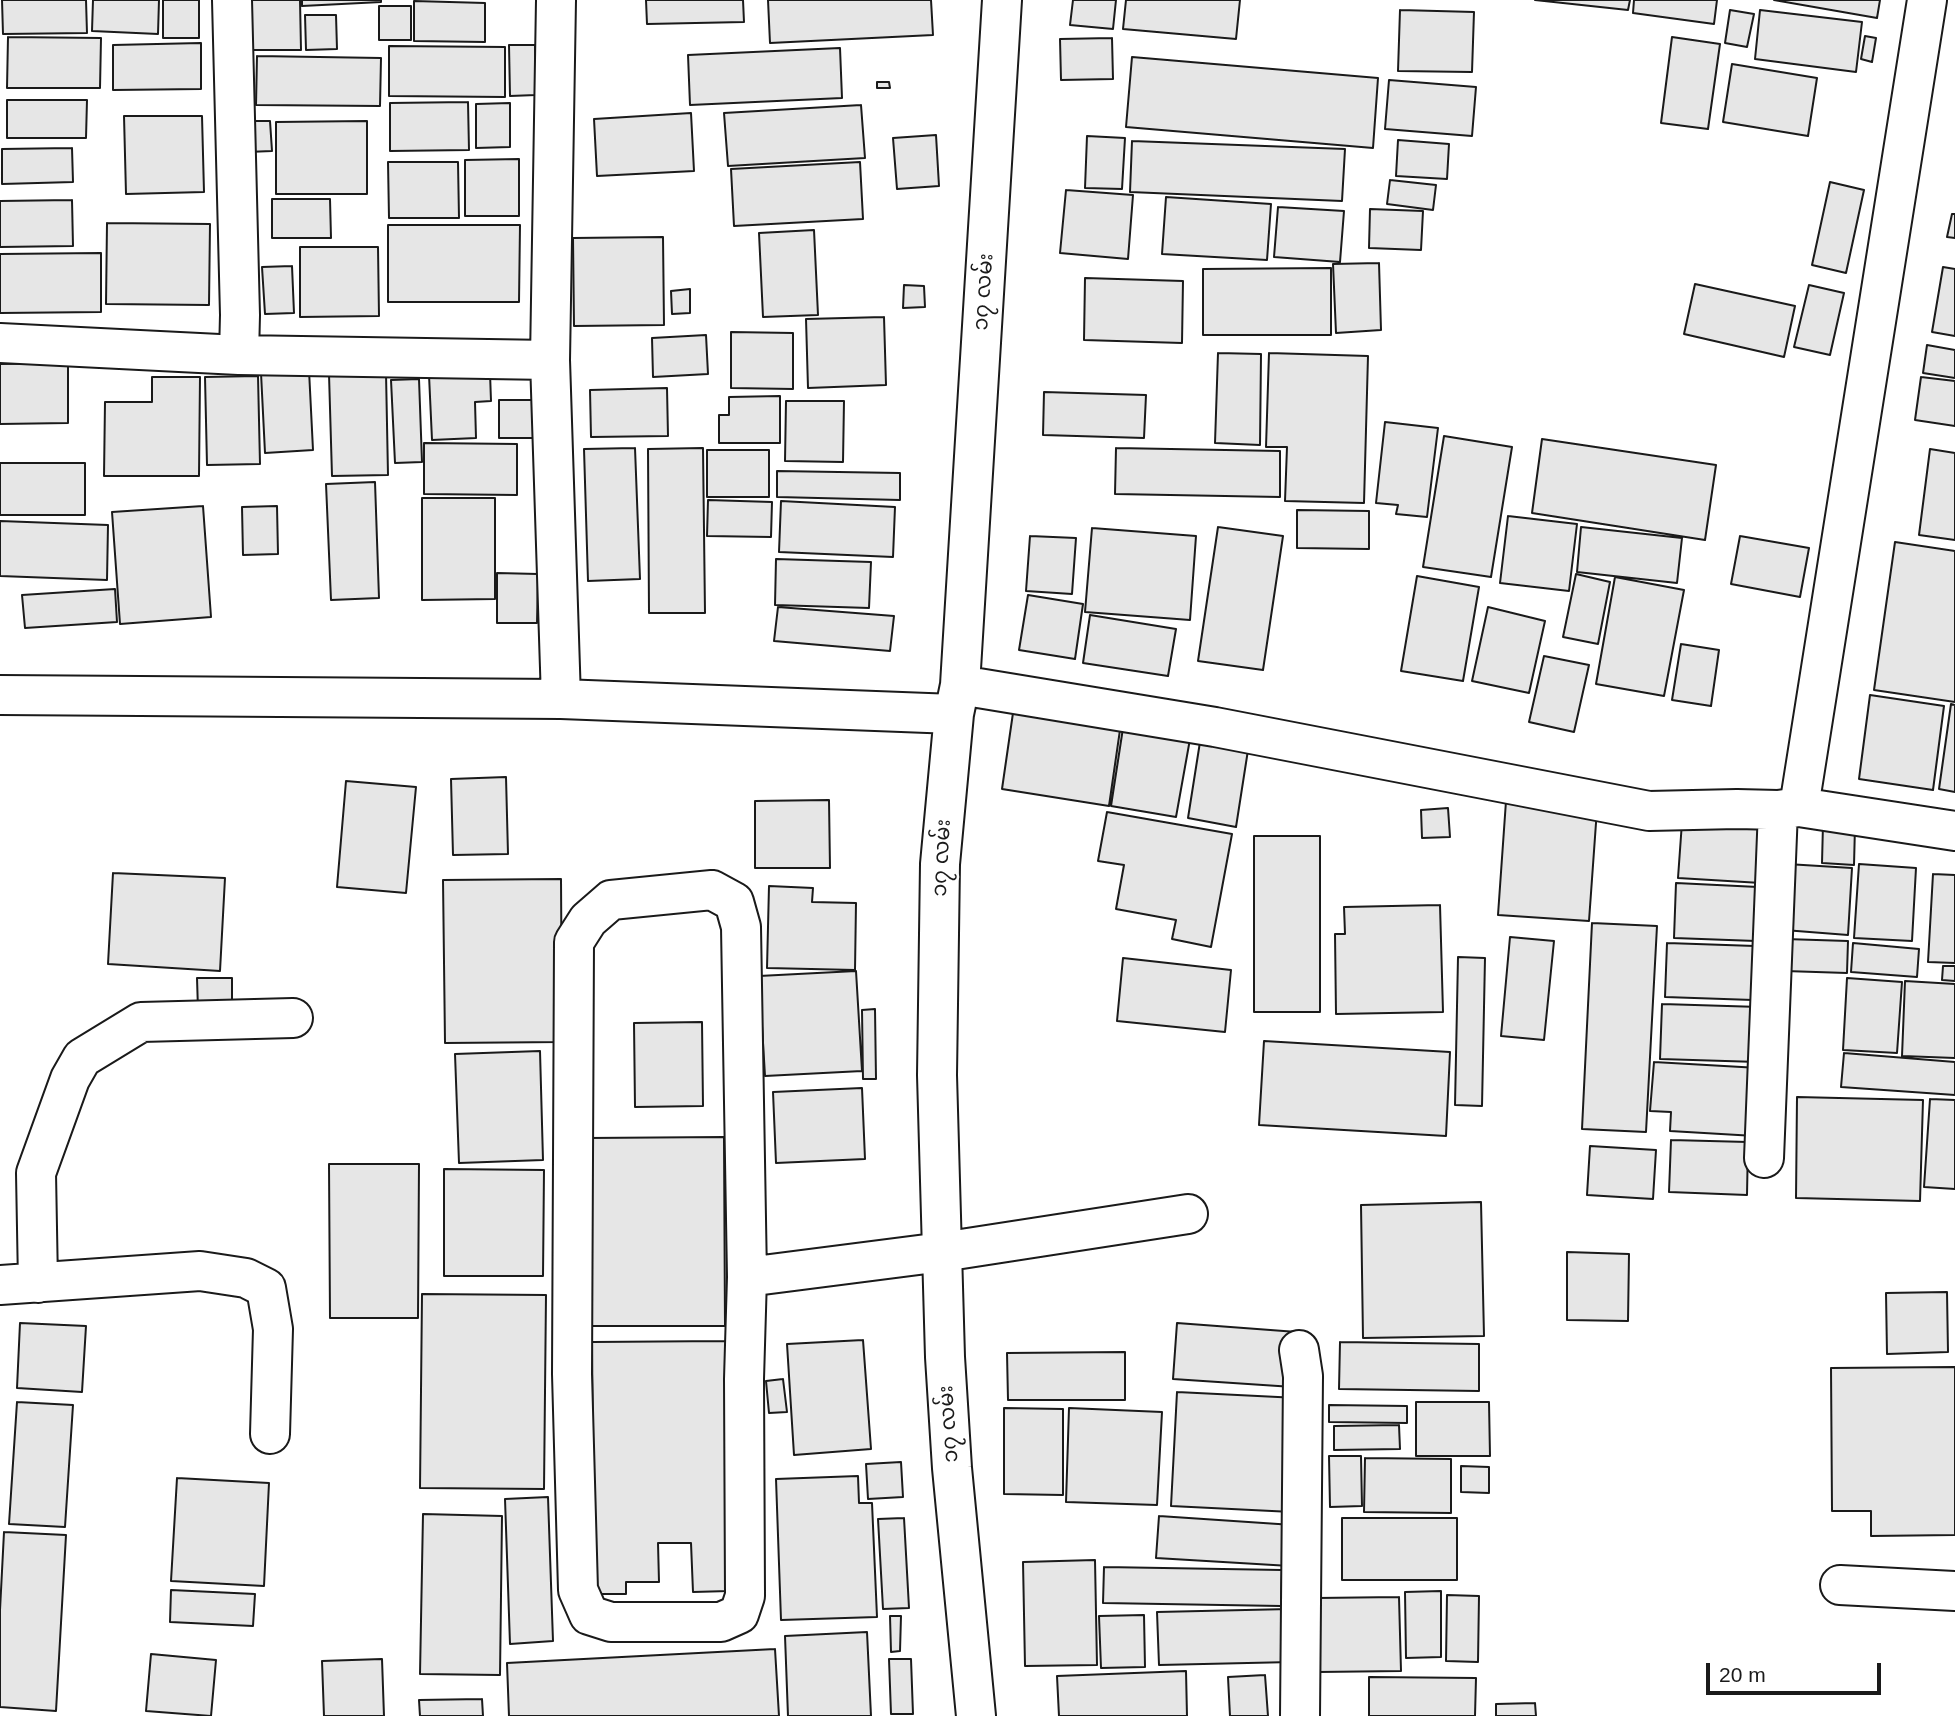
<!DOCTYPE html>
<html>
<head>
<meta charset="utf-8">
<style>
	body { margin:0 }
	#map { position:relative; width:1955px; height:1716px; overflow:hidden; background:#fff; font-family:Helvetica,sans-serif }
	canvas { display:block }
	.scale { position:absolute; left:1706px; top:1663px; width:175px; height:32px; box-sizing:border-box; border:4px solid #1a1a1a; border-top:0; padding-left:9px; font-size:21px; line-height:24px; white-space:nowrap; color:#1a1a1a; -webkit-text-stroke:5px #fff; paint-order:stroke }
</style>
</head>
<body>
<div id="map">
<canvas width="1955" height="1716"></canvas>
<div class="scale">20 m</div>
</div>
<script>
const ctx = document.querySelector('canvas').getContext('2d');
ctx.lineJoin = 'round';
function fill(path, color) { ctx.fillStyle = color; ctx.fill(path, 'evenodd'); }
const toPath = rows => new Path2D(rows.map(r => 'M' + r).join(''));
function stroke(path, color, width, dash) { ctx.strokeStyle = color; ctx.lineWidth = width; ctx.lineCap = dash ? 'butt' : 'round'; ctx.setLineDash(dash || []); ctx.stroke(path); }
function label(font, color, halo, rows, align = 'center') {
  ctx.font = font + ' Helvetica,"Noto Sans Myanmar",sans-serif'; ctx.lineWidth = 5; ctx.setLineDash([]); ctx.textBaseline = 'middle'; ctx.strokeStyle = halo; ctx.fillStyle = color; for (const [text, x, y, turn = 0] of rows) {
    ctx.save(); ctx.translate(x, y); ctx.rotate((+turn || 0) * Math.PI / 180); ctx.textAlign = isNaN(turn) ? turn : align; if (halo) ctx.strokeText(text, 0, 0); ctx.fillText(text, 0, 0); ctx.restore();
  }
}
const building = toPath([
	[2,0,86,0,87,33,3,34,2,0],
	[93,0,159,0,158,34,92,31,93,0],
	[163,0,199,0,199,38,163,38,163,0],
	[244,0,300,0,301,50,245,50,244,0],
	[302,0,381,0,381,2,302,6,302,0],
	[646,0,743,0,744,22,647,24,646,0],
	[768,0,931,0,933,35,770,43,768,0],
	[1073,0,1116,0,1113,29,1070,25,1073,0],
	[1126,0,1240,0,1236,39,1123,29,1126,0],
	[1535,0,1630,0,1628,10,1535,0],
	[1634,0,1717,0,1714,24,1633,13,1634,0],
	[1774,0,1880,0,1877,18,1774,0],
	[414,1,485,3,485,42,414,41,414,1],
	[379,6,411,6,411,40,379,40,379,6],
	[1400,10,1474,12,1472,72,1398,71,1400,10],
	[1730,10,1754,14,1747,47,1725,43,1730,10],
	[1760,10,1862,22,1856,72,1755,59,1760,10],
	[305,15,336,15,337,49,306,50,305,15],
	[1865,36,1876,38,1872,62,1861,59,1865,36],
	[8,37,101,38,100,88,7,88,8,37],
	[1672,37,1720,44,1708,129,1661,123,1672,37],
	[1112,38,1113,79,1061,80,1060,39,1112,38],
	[201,43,201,89,113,90,113,45,201,43],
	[509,45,535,45,536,95,510,96,509,45],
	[389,46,505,47,505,97,389,96,389,46],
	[840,48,842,98,690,105,688,55,840,48],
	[257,56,381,58,380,106,256,105,257,56],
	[1132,57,1378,78,1373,148,1126,127,1132,57],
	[1732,64,1817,78,1808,136,1723,122,1732,64],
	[1389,80,1476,87,1472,136,1385,129,1389,80],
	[877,82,889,82,890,88,877,88,877,82],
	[7,100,87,100,86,138,7,138,7,100],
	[468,102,469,150,390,151,390,103,468,102],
	[510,103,510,147,476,148,476,104,510,103],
	[861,105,865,158,728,166,724,113,861,105],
	[691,113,694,171,597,176,594,119,691,113],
	[124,116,202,116,204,192,126,194,124,116],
	[246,121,270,121,272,151,247,152,246,121],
	[367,121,367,194,276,194,276,122,367,121],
	[936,135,939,186,897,189,893,138,936,135],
	[1087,136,1125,138,1122,189,1085,188,1087,136],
	[1398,140,1449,144,1447,179,1396,176,1398,140],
	[1132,141,1345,149,1342,201,1130,192,1132,141],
	[72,148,73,182,2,184,2,149,72,148],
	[519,159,519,216,465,216,465,160,519,159],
	[388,162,458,162,459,218,389,218,388,162],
	[860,162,863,219,734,226,731,169,860,162],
	[1390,180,1436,185,1433,210,1387,204,1390,180],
	[1830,182,1864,190,1846,273,1812,265,1830,182],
	[1066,190,1133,195,1128,259,1060,253,1066,190],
	[1166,197,1271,204,1267,260,1162,254,1166,197],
	[272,199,330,199,331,238,272,238,272,199],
	[72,200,73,246,0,247,0,201,72,200],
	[1278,207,1344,211,1340,262,1274,257,1278,207],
	[1370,209,1423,211,1421,250,1369,248,1370,209],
	[1952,214,1955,214,1955,238,1947,237,1952,214],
	[107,223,210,224,209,305,106,304,107,223],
	[388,225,520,225,519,302,388,302,388,225],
	[814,230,818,315,763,317,759,233,814,230],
	[663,237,664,325,574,326,573,238,663,237],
	[300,247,378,247,379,316,300,317,300,247],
	[101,253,101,312,0,313,0,254,101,253],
	[1379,263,1381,330,1336,333,1333,264,1379,263],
	[292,266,294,313,265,314,262,267,292,266],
	[1943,267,1955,269,1955,336,1932,332,1943,267],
	[1331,268,1331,335,1203,335,1203,269,1331,268],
	[1085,278,1183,281,1182,343,1084,340,1085,278],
	[1695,284,1795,306,1784,357,1684,334,1695,284],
	[904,285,924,286,925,307,903,308,904,285],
	[1809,285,1844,293,1830,355,1794,347,1809,285],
	[690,289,690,313,672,314,671,291,690,289],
	[884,317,886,385,808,388,806,319,884,317],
	[731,332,793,333,793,389,731,388,731,332],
	[706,335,708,374,653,377,652,338,706,335],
	[1927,345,1955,350,1955,378,1923,373,1927,345],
	[1218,353,1261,354,1260,445,1215,443,1218,353],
	[1269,353,1368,356,1364,503,1285,501,1287,447,1266,447,1269,353],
	[68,363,68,423,0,424,0,364,68,363],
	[309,370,313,450,265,453,261,373,309,370],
	[386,373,388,475,332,476,329,374,386,373],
	[490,373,491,401,475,402,476,438,432,440,429,375,490,373],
	[258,376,260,464,207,465,205,377,258,376],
	[152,377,200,377,199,476,104,476,105,402,152,402,152,377],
	[1921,377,1955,381,1955,426,1915,420,1921,377],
	[419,379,422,462,395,463,391,380,419,379],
	[667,388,668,436,591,437,590,390,667,388],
	[1044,392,1146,395,1144,438,1043,435,1044,392],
	[780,396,780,443,719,443,719,415,729,415,729,397,780,396],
	[499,400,534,400,534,438,499,438,499,400],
	[786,401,844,401,843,462,785,461,786,401],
	[1385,422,1438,428,1427,517,1396,514,1398,505,1376,503,1385,422],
	[1444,436,1512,447,1491,577,1423,567,1444,436],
	[1542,439,1716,465,1705,540,1532,513,1542,439],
	[424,443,517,444,517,495,424,494,424,443],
	[635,448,640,579,588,581,584,449,635,448],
	[703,448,705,613,649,613,648,449,703,448],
	[1116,448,1280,451,1280,497,1115,494,1116,448],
	[1930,449,1955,453,1955,540,1919,535,1930,449],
	[707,450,769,450,769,497,707,497,707,450],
	[0,463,85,463,85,515,0,515,0,463],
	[777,471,900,473,900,500,777,497,777,471],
	[375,482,379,598,331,600,326,484,375,482],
	[422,498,495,498,495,599,422,600,422,498],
	[708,500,772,502,771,537,707,536,708,500],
	[781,501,895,507,893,557,779,552,781,501],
	[203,506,211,617,120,624,112,512,203,506],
	[277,506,278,554,243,555,242,507,277,506],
	[1297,510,1369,511,1369,549,1297,548,1297,510],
	[1508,516,1577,524,1569,591,1500,583,1508,516],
	[0,521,108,525,107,580,0,576,0,521],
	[1218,527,1283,536,1263,670,1198,661,1218,527],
	[1581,527,1682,538,1677,583,1577,572,1581,527],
	[1092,528,1196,536,1190,620,1085,612,1092,528],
	[1030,536,1076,538,1072,594,1026,591,1030,536],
	[1740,536,1809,548,1800,597,1731,584,1740,536],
	[1895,542,1955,551,1955,702,1874,690,1895,542],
	[776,559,871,562,869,608,775,605,776,559],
	[497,573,538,574,537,623,497,623,497,573],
	[1576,574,1610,582,1598,644,1563,637,1576,574],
	[1417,576,1479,587,1463,681,1401,671,1417,576],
	[1615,577,1684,590,1664,696,1596,684,1615,577],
	[115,589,117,622,25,628,22,595,115,589],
	[1028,595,1083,604,1075,659,1019,650,1028,595],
	[778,607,894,616,890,651,774,641,778,607],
	[1488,607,1545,621,1529,693,1472,681,1488,607],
	[1090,615,1176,629,1168,676,1083,663,1090,615],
	[1681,644,1719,650,1711,706,1672,700,1681,644],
	[1544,656,1589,665,1574,732,1529,722,1544,656],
	[1870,695,1944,706,1933,790,1859,779,1870,695],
	[1951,704,1955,705,1955,792,1939,789,1951,704],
	[1014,706,1121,723,1109,806,1002,789,1014,706],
	[1123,728,1190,739,1176,817,1111,806,1123,728],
	[1200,742,1248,750,1236,827,1188,818,1200,742],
	[506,777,508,854,453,855,451,779,506,777],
	[346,781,416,787,406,893,337,887,346,781],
	[829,800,830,868,755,868,755,801,829,800],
	[1506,801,1597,809,1589,921,1498,915,1506,801],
	[1448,808,1450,837,1422,838,1421,810,1448,808],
	[1107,812,1232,834,1211,947,1172,939,1176,920,1116,909,1124,865,1098,861,1107,812],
	[1682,822,1765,827,1761,883,1678,878,1682,822],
	[1823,824,1855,826,1854,865,1822,863,1823,824],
	[1254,836,1320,836,1320,1012,1254,1012,1254,836],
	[1787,864,1852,868,1848,935,1784,930,1787,864],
	[1859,864,1916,868,1912,941,1854,938,1859,864],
	[113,873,225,878,220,971,108,964,113,873],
	[1933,874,1955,875,1955,963,1928,962,1933,874],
	[561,879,562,1042,445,1043,443,880,561,879],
	[1676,883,1758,887,1756,941,1674,938,1676,883],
	[769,886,813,888,812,902,856,903,855,970,767,968,769,886],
	[1440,905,1443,1012,1336,1014,1335,934,1345,934,1344,907,1440,905],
	[1592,923,1657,926,1646,1132,1582,1129,1592,923],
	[1510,937,1554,941,1544,1040,1501,1036,1510,937],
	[1785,939,1848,941,1847,973,1785,971,1785,939],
	[1667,943,1755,946,1753,1000,1665,997,1667,943],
	[1853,943,1919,949,1917,977,1851,972,1853,943],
	[1458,957,1485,958,1482,1106,1455,1105,1458,957],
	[1123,958,1231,970,1225,1032,1117,1021,1123,958],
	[1943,966,1955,966,1955,981,1942,980,1943,966],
	[856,971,862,1071,765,1076,759,976,856,971],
	[197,978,232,978,232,1011,198,1010,197,978],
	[1847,978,1902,982,1897,1053,1843,1050,1847,978],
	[1905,981,1955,984,1955,1058,1902,1056,1905,981],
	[1662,1004,1760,1007,1758,1062,1660,1059,1662,1004],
	[875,1009,876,1079,863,1079,862,1010,875,1009],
	[702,1022,703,1106,635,1107,634,1023,702,1022],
	[1264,1041,1450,1052,1446,1136,1259,1125,1264,1041],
	[540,1051,543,1160,459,1163,455,1054,540,1051],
	[1844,1053,1955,1062,1955,1095,1841,1087,1844,1053],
	[1654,1062,1759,1068,1755,1136,1670,1131,1671,1112,1650,1111,1654,1062],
	[862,1088,865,1159,776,1163,773,1092,862,1088],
	[1797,1097,1923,1100,1920,1201,1796,1198,1797,1097],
	[1930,1099,1955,1100,1955,1189,1924,1187,1930,1099],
	[724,1137,725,1326,590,1326,588,1138,724,1137],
	[1671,1140,1748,1142,1747,1195,1669,1192,1671,1140],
	[1590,1146,1656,1150,1653,1199,1587,1195,1590,1146],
	[329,1164,419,1164,418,1318,330,1318,329,1164],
	[444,1169,544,1170,543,1276,444,1276,444,1169],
	[1481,1202,1484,1336,1363,1338,1361,1205,1481,1202],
	[1567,1252,1629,1254,1628,1321,1567,1320,1567,1252],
	[1947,1292,1948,1352,1887,1354,1886,1293,1947,1292],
	[422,1294,546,1295,544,1489,420,1488,422,1294],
	[20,1323,86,1326,82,1392,17,1388,20,1323],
	[1177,1323,1297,1332,1293,1387,1173,1379,1177,1323],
	[863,1340,871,1449,794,1455,787,1344,863,1340],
	[726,1341,729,1591,693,1592,691,1543,658,1543,659,1582,626,1582,626,1594,594,1594,592,1342,726,1341],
	[1340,1342,1479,1344,1479,1391,1339,1389,1340,1342],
	[1125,1352,1125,1400,1008,1400,1007,1353,1125,1352],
	[1955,1367,1955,1535,1871,1536,1871,1511,1832,1511,1831,1368,1955,1367],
	[783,1379,787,1412,769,1413,766,1381,783,1379],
	[1177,1392,1298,1398,1292,1512,1171,1506,1177,1392],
	[17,1402,73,1405,65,1527,9,1524,17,1402],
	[1416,1402,1489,1402,1490,1456,1416,1456,1416,1402],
	[1329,1405,1407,1406,1407,1423,1329,1422,1329,1405],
	[1004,1408,1063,1409,1063,1495,1004,1494,1004,1408],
	[1069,1408,1162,1412,1157,1505,1066,1502,1069,1408],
	[1399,1425,1400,1449,1334,1450,1334,1426,1399,1425],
	[1329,1456,1361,1456,1362,1506,1330,1507,1329,1456],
	[1365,1458,1451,1459,1451,1513,1364,1512,1365,1458],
	[901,1462,903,1497,868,1499,866,1464,901,1462],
	[1461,1466,1489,1467,1489,1493,1461,1492,1461,1466],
	[858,1476,859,1503,872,1503,877,1617,781,1620,776,1479,858,1476],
	[177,1478,269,1483,264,1586,171,1581,177,1478],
	[548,1497,553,1641,510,1644,505,1499,548,1497],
	[423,1514,502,1516,500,1675,420,1674,423,1514],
	[1159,1516,1293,1525,1290,1566,1156,1558,1159,1516],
	[904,1518,909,1608,883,1609,878,1519,904,1518],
	[1342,1518,1457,1518,1457,1580,1342,1580,1342,1518],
	[4,1532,66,1535,56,1711,0,1707,0,1610,4,1532],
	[1095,1560,1097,1665,1025,1666,1023,1562,1095,1560],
	[1104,1567,1282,1570,1281,1606,1103,1603,1104,1567],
	[171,1590,255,1594,253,1626,170,1622,171,1590],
	[1441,1591,1441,1657,1406,1658,1405,1592,1441,1591],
	[1447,1595,1479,1596,1478,1662,1446,1661,1447,1595],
	[1399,1597,1401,1671,1318,1672,1317,1598,1399,1597],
	[1290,1609,1292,1662,1159,1665,1157,1612,1290,1609],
	[1144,1615,1145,1667,1101,1668,1099,1616,1144,1615],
	[890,1616,901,1616,900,1651,891,1652,890,1616],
	[867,1632,871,1716,788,1716,785,1636,867,1632],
	[775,1649,779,1716,509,1716,507,1663,775,1649],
	[151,1654,216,1660,211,1716,146,1711,151,1654],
	[382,1659,384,1716,324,1716,322,1661,382,1659],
	[889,1659,911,1659,913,1714,891,1714,889,1659],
	[1186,1671,1187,1716,1059,1716,1057,1676,1186,1671],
	[1265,1675,1268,1716,1230,1716,1228,1677,1265,1675],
	[1369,1677,1476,1678,1475,1716,1369,1716,1369,1677],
	[482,1699,483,1716,420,1716,419,1700,482,1699],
	[1535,1703,1536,1716,1496,1716,1496,1704,1535,1703]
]);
fill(building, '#e6e6e6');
stroke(building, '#1a1a1a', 2);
const minor = toPath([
	[232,0,240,315,239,355,550,360],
	[556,0,550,360,561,699],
	[0,343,239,355],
	[960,685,1215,727,1649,811,1737,809,1778,810,1799,807,1955,831],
	[0,695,561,699,954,714],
	[1799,807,1927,0],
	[712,890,734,902,741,927,747,1277,744,1379,745,1596,739,1614,721,1622,611,1622,589,1615,578,1590,572,1374,574,942,588,920,611,900,712,890],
	[1764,1158,1778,810],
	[747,1277,942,1252,1188,1214],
	[38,1283,36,1173,70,1079,82,1058,141,1022,293,1018],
	[0,1285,200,1271,246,1278,266,1288,273,1329,270,1434],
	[1299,1350,1303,1376,1300,1716],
	[1840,1585,1955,1591],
	[976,1716,952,1468,945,1357,937,1075,940,864,954,714,960,685,1002,0]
]);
stroke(minor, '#1a1a1a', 42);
stroke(minor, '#fff', 38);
label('21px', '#1a1a1a', '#fff', [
	["၁၇ လမ်း",984,292,-86],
	["၁၇ လမ်း",942,858,-87],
	["၁၇ လမ်း",949,1424,-94]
]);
</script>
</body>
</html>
